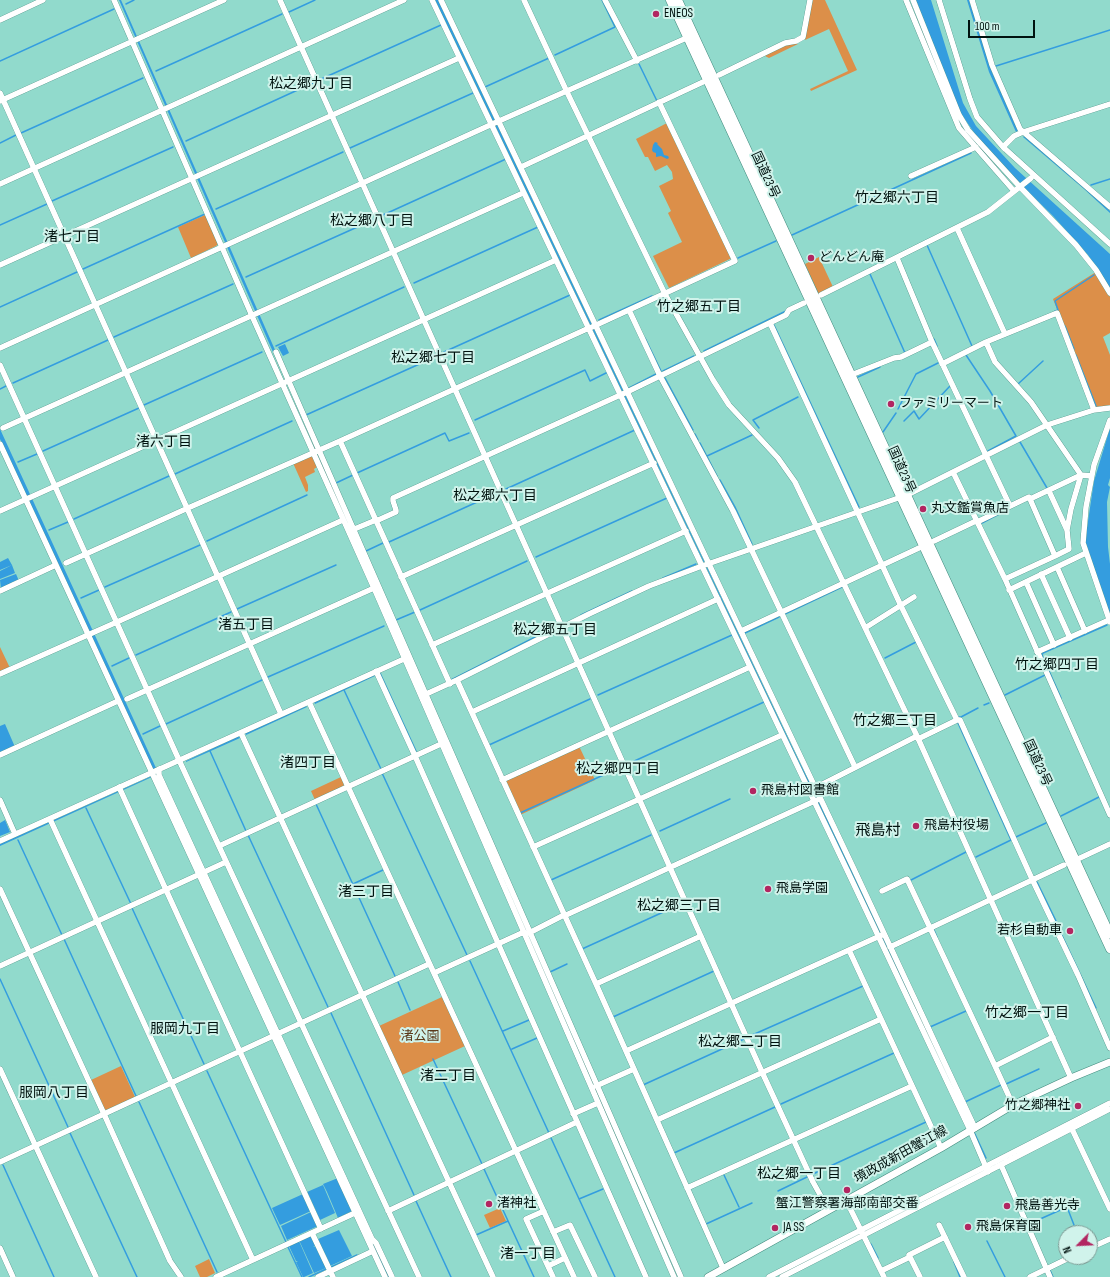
<!DOCTYPE html>
<html>
<head>
<meta charset="utf-8">
<style>
	body { margin:0 }
	#map { position:relative; width:1110px; height:1277px; overflow:hidden; background:#91dacc; font-family:"Sofia Sans Condensed",sans-serif }
	canvas { display:block }
	.north { position:absolute; left:1058px; top:1225px; width:40px; height:40px; box-sizing:border-box; background:#d0f3eb; border:1px solid #7d9993; border-radius:50%; rotate:246deg; font-size:11px; font-weight:700; line-height:16px; text-align:center; color:#00120f }
	.north::after { content:''; display:block; margin:auto; width:14px; height:18px; background:#b22661; clip-path:polygon(50% 0,100% 100%,50% 72%,0 100%) }
	.scale { position:absolute; left:968px; top:20px; width:67px; height:18px; box-sizing:border-box; border:2px solid #00120f; border-top:0; padding-left:5px; font-size:12px; line-height:14px; white-space:nowrap; color:#00120f; -webkit-text-stroke:3px #d0f3eb; paint-order:stroke }
</style>
</head>
<body>
<div id="map">
<canvas width="1110" height="1277"></canvas>
<div class="north">N</div>
<div class="scale">100 m</div>
</div>
<script>
const ctx = document.querySelector('canvas').getContext('2d');
ctx.lineJoin = 'round';
function fill(path, color) { ctx.fillStyle = color; ctx.fill(path, 'evenodd'); }
const toPath = rows => new Path2D(rows.map(r => 'M' + r).join(''));
function stroke(path, color, width, dash) { ctx.strokeStyle = color; ctx.lineWidth = width; ctx.lineCap = dash ? 'butt' : 'round'; ctx.setLineDash(dash || []); ctx.stroke(path); }
function label(font, color, halo, rows, align = 'center') {
  ctx.font = font + ' "Sofia Sans Condensed","Noto Sans JP",sans-serif'; ctx.lineWidth = 4; ctx.setLineDash([]); ctx.textBaseline = 'middle'; ctx.strokeStyle = halo; ctx.fillStyle = color; for (const [text, x, y, turn = 0] of rows) {
    ctx.save(); ctx.translate(x, y); ctx.rotate((+turn || 0) * Math.PI / 180); ctx.textAlign = isNaN(turn) ? turn : align; if (halo) ctx.strokeText(text, 0, 0); ctx.fillText(text, 0, 0); ctx.restore();
  }
}
fill(toPath([
	[812,0,825,0,857,70,811,91,810,89,848,71,829,29,805,40],
	[787,44,798,44,769,58,763,55],
	[667,123,732,258,669,288,653,256,682,242,668,213,671,211,659,186,673,179,672,172,667,165,655,171,648,157,645,157,636,139],
	[205,215,218,244,216,246,191,258,178,227],
	[819,257,833,287,819,295,805,264],
	[1096,272,1110,297,1110,333,1103,337,1110,355,1110,406,1097,407,1095,407,1053,299],
	[312,456,317,467,314,469,315,472,305,477,308,485,308,491,306,492,293,463],
	[0,647,10,668,0,672],
	[579,746,595,780,520,815,506,780],
	[341,777,344,785,344,787,315,800,311,791],
	[442,997,465,1046,402,1075,379,1026],
	[121,1066,135,1097,106,1110,104,1109,91,1080],
	[500,1208,506,1221,490,1228,484,1215],
	[209,1259,215,1273,207,1277,200,1277,195,1266]
]), '#dc8f49');
fill(toPath([
	[119,0,121,0,290,384,273,352],
	[435,0,438,0,799,761,820,803,972,1125,970,1127,704,563],
	[916,0,931,0,963,103,976,126,1015,168,1110,254,1110,288,1088,255,1053,216,1012,176,975,134,960,112],
	[967,0,969,0,992,72,1018,131,1016,132,989,72],
	[1024,136,1087,189,1110,211,1110,213,1084,189,1023,137],
	[655,142,658,143,657,144,662,149,664,155,668,156,669,158,667,159,661,156,656,157,656,153,653,152,652,150,653,145],
	[285,344,289,353,283,356,278,347],
	[1110,428,1110,478,1108,485,1110,487,1107,502,1108,547,1110,564,1110,614,1085,541,1094,481],
	[0,429,156,768,157,773,390,1277,388,1277,152,777,0,846,0,844,152,776,91,637,0,439],
	[8,558,12,565,0,570,0,562],
	[12,565,15,573,0,579,0,571],
	[16,574,19,581,1,589,0,580],
	[375,675,375,676,315,704,314,702],
	[306,706,307,707,246,735,245,733],
	[5,724,15,747,0,753,0,726],
	[239,736,240,738,186,762,186,761],
	[5,820,10,832,0,836,0,823],
	[338,1178,352,1211,338,1218,327,1192,330,1191,327,1192,323,1184],
	[323,1185,335,1213,320,1220,311,1200,314,1198,311,1200,307,1192],
	[303,1194,311,1211,280,1225,272,1208],
	[311,1212,318,1226,287,1240,281,1226],
	[339,1230,352,1256,330,1266,318,1239],
	[312,1236,316,1245,313,1247,316,1246,318,1251,313,1253,318,1251,326,1268,314,1273,299,1240],
	[299,1241,313,1273,304,1277,303,1277,296,1262,298,1261,296,1261,289,1246]
]), '#349ddf');
stroke(toPath([
	[126,4,134,0],
	[289,12,315,0],
	[555,55,615,27,602,0],
	[0,61,114,9],
	[639,64,657,101],
	[996,66,1110,30],
	[156,71,282,14],
	[319,80,441,25],
	[485,87,549,58],
	[21,133,143,78],
	[186,141,313,83],
	[0,143,16,135],
	[350,148,473,93],
	[1091,185,1110,179],
	[52,201,173,147],
	[216,209,343,152],
	[383,215,506,159],
	[0,225,47,204],
	[792,235,971,153],
	[927,245,972,346],
	[738,258,776,241],
	[83,269,205,214],
	[870,274,905,353],
	[246,277,373,220],
	[414,283,538,227],
	[0,307,77,272],
	[1055,311,1058,310,1055,301,1094,275],
	[599,320,652,296],
	[774,325,859,507],
	[1065,326,1074,349],
	[114,337,233,284],
	[645,338,661,371],
	[934,339,937,346],
	[276,346,404,287],
	[704,351,786,311],
	[444,352,570,295],
	[966,355,990,391,1016,436,988,451],
	[1076,355,1096,406],
	[663,371,694,356],
	[858,377,880,367],
	[665,378,693,430],
	[13,383,108,340],
	[1018,384,1043,361],
	[629,388,656,374],
	[0,389,6,386],
	[144,405,262,352],
	[898,409,916,374,938,363],
	[306,415,435,357],
	[475,420,585,370,590,381,608,372],
	[904,421,914,411,919,419,950,386],
	[759,428,753,420,798,397],
	[883,432,896,413],
	[695,434,698,440],
	[1020,442,1047,488],
	[700,443,717,476],
	[43,451,139,408],
	[707,456,752,435],
	[18,462,37,454],
	[357,473,445,433,449,441,469,433],
	[175,474,292,421],
	[720,480,735,507,752,544],
	[336,483,353,475],
	[506,489,635,430],
	[74,519,169,476],
	[982,523,1003,512],
	[49,530,68,522],
	[207,541,307,495],
	[389,542,497,493],
	[366,551,383,543],
	[536,557,667,498],
	[663,578,696,564],
	[105,587,200,545],
	[81,598,99,590],
	[237,609,336,565],
	[420,610,527,561],
	[785,614,842,587],
	[581,615,632,591],
	[396,620,415,612],
	[745,633,779,617],
	[136,655,231,612],
	[885,658,916,642],
	[112,666,129,658],
	[380,673,416,751],
	[268,677,384,626],
	[451,680,553,628],
	[344,690,381,769],
	[598,695,732,635],
	[1005,695,1045,675],
	[1061,698,1042,655,1043,653,1107,625],
	[984,705,989,703],
	[959,717,961,717,978,708],
	[958,723,1011,840,976,857],
	[166,724,262,680],
	[143,734,160,726],
	[489,745,590,699],
	[210,751,246,831],
	[630,763,764,702],
	[382,773,467,955],
	[316,804,395,976],
	[86,808,131,904],
	[520,813,621,767],
	[1061,816,1099,797],
	[660,831,730,799],
	[248,835,328,1007],
	[1016,837,1046,823],
	[18,840,62,935],
	[551,880,651,835],
	[911,880,966,852],
	[1037,882,1057,923],
	[353,884,383,870],
	[132,908,204,1064],
	[1059,929,1096,1008],
	[934,930,937,937],
	[64,939,136,1096],
	[582,949,681,904],
	[470,961,549,1133],
	[550,972,567,964],
	[0,979,68,1127],
	[398,982,410,1010],
	[331,1013,414,1195],
	[613,1017,714,971],
	[930,1027,966,1011],
	[503,1031,529,1020],
	[750,1036,863,986],
	[512,1049,537,1038],
	[433,1059,482,1164],
	[207,1071,286,1242],
	[1006,1084,1039,1069],
	[643,1085,744,1039],
	[139,1102,217,1272],
	[965,1102,1001,1085],
	[781,1104,894,1053],
	[974,1132,986,1158],
	[70,1133,137,1277],
	[551,1138,615,1277],
	[674,1153,775,1107],
	[3,1165,54,1277],
	[484,1169,534,1277],
	[813,1174,926,1122,925,1120],
	[724,1175,739,1207],
	[778,1191,807,1177],
	[579,1199,603,1189],
	[416,1201,451,1277],
	[706,1224,752,1203],
	[1029,1224,1067,1207,1074,1225],
	[997,1230,1019,1219],
	[476,1235,508,1221],
	[987,1241,1005,1277],
	[871,1244,878,1258],
	[288,1247,302,1277],
	[954,1262,960,1277],
	[331,1267,357,1255],
	[1050,1270,1053,1277],
	[309,1277,326,1269]
]), '#349ddf', 1.5);
const minor = toPath([
	[114,0,252,316,374,588,674,1277],
	[280,0,762,1072,813,1182,828,1209],
	[432,0,847,870,970,1130,988,1172],
	[441,0,853,867,975,1128],
	[524,0,567,92,665,294,713,380,729,405,778,458,795,482,917,736,1071,1078],
	[605,0,637,61],
	[906,0,959,128,1014,191],
	[913,0,959,115,968,130,1020,187,1076,245,1096,270,1110,293],
	[939,0,970,99,977,117,1003,147,1110,244],
	[972,0,992,65,1020,129,1110,207],
	[0,20,43,0],
	[719,75,785,43,796,41,803,37,810,0],
	[0,93,218,577],
	[0,101,224,0],
	[1005,149,1003,147,1014,136,1023,132,1110,104],
	[521,167,703,82],
	[911,176,976,147],
	[0,184,404,0],
	[957,228,1005,334],
	[897,258,932,342,1010,506],
	[0,265,459,58],
	[821,295,988,212,1031,178],
	[629,310,660,376,733,511,855,767],
	[770,323,901,606,957,720],
	[592,327,735,261,659,102],
	[986,342,995,362,1031,402,1081,475,1030,499,1055,556,1005,579],
	[0,348,499,121,691,36],
	[276,352,681,1277],
	[942,364,986,342,1057,313,1094,410],
	[0,365,179,760,419,1277],
	[851,375,894,358,901,357,932,342],
	[1110,420,1094,465,1086,507,1083,543,1110,622],
	[3,428,523,193],
	[340,441,450,684],
	[0,444,385,1277],
	[953,472,1005,579,1110,815],
	[1049,491,1067,530],
	[0,511,556,260],
	[376,521,396,512,396,510,393,501,393,498,627,392,786,315,789,310,804,303],
	[977,522,1029,497,1030,499],
	[352,530,376,520],
	[934,541,976,521],
	[1055,556,1069,549,1067,530,1071,509,1081,475,1092,476],
	[66,563,188,508,340,441,589,328],
	[1057,567,1085,631],
	[1041,574,1070,638],
	[219,576,281,714],
	[401,577,654,463],
	[1026,582,1054,645],
	[1009,590,1086,553],
	[0,591,56,565],
	[865,628,914,597],
	[741,631,919,548],
	[432,645,686,531],
	[1037,652,1109,620],
	[376,671,415,756,646,1277],
	[0,674,117,622,343,520],
	[457,680,596,984,723,1268],
	[424,695,457,680,589,614,649,586,702,566,907,495,1047,425,1094,410,1110,408],
	[127,699,374,588],
	[309,702,574,1277],
	[472,712,718,599],
	[241,733,493,1277],
	[918,739,957,720,960,720,1032,879,1078,975,1110,1048],
	[0,755,118,701],
	[159,769,159,775,372,1239,376,1243,392,1277],
	[502,780,750,667],
	[119,787,321,1229],
	[815,788,917,736],
	[0,800,15,834],
	[50,819,253,1260],
	[0,841,404,659],
	[219,846,441,744],
	[533,847,782,735],
	[1080,858,1110,844],
	[0,889,104,1114,170,1261,181,1277],
	[882,891,907,879,995,1066,1053,1037],
	[564,916,817,800],
	[529,933,564,915],
	[890,947,1064,865],
	[849,950,941,1148],
	[0,966,226,862],
	[434,973,524,932],
	[596,984,701,936],
	[626,1051,882,935],
	[995,1066,1013,1105],
	[0,1069,96,1277],
	[596,1086,634,1069],
	[573,1114,598,1103],
	[657,1120,881,1019],
	[1072,1129,1110,1209],
	[0,1162,429,964],
	[1001,1165,1050,1277],
	[687,1188,912,1086],
	[846,1200,884,1277],
	[388,1211,577,1122],
	[544,1211,526,1219,553,1277],
	[939,1225,964,1277],
	[553,1232,570,1225,595,1277],
	[312,1233,333,1277],
	[0,1248,13,1277],
	[1090,1248,1110,1239],
	[548,1266,565,1258],
	[881,1271,910,1257],
	[216,1277,355,1213],
	[318,1277,373,1251],
	[769,1277,1110,1103],
	[782,1277,1110,1109],
	[920,1277,909,1255,945,1237],
	[1030,1277,1071,1257]
]);
const major = toPath([
	[708,1277,941,1148,1013,1105,1071,1078,1110,1062]
]);
const highway = toPath([
	[670,0,1110,949],
	[678,0,1110,934]
]);
stroke(minor, '#3f897c', 6);
stroke(major, '#3f897c', 8);
stroke(highway, '#3f897c', 9);
stroke(minor, '#fff', 5.5);
stroke(major, '#fff', 7);
stroke(highway, '#fff', 8);
for (const [x, y, r, color] of [
	[656,14,4,"#b22661"],
	[811,258,4,"#b22661"],
	[891,404,4,"#b22661"],
	[923,509,4,"#b22661"],
	[753,791,4,"#b22661"],
	[916,826,4,"#b22661"],
	[768,889,4,"#b22661"],
	[1070,931,4,"#b22661"],
	[1078,1106,4,"#b22661"],
	[847,1190,4,"#b22661"],
	[489,1204,4,"#b22661"],
	[1007,1206,4,"#b22661"],
	[968,1227,4,"#b22661"],
	[775,1228,4,"#b22661"]
]) { const dot = new Path2D(); dot.arc(x, y, r, 0, 2 * Math.PI); ctx.fillStyle = color; ctx.fill(dot); stroke(dot, '#d0f3eb', 1.5); }
label('13px', '#00120f', '#d0f3eb', [
	["ENEOS",664,14],
	["どんどん庵",819,258],
	["ファミリーマート",899,404],
	["丸文鑑賞魚店",931,509],
	["飛島村図書館",761,791],
	["飛島村役場",924,826],
	["飛島学園",776,889],
	["若杉自動車",1062,931,"right"],
	["竹之郷神社",1070,1106,"right"],
	["渚神社",497,1204],
	["蟹江警察署海部南部交番",847,1204,"center"],
	["飛島善光寺",1015,1206],
	["飛島保育園",976,1227],
	["JA SS",783,1228]
], 'left');
label('13px', '#00120f', '#d0f3eb', [
	["国道23号",765,175,65],
	["国道23号",901,470,66],
	["国道23号",1037,763,65],
	["境政成新田蟹江線",901,1155,-29]
]);
label('13px', '#5a3819', '#d0f3eb', [
	["渚公園",420,1037]
]);
label('14px', '#00120f', '#d0f3eb', [
	["松之郷九丁目",311,84],
	["竹之郷六丁目",897,198],
	["松之郷八丁目",372,221],
	["渚七丁目",72,237],
	["竹之郷五丁目",699,307],
	["松之郷七丁目",433,358],
	["渚六丁目",164,442],
	["松之郷六丁目",495,496],
	["渚五丁目",246,625],
	["松之郷五丁目",555,630],
	["竹之郷四丁目",1057,665],
	["竹之郷三丁目",895,721],
	["渚四丁目",308,763],
	["松之郷四丁目",618,769],
	["渚三丁目",366,892],
	["松之郷三丁目",679,906],
	["竹之郷一丁目",1027,1013],
	["服岡九丁目",185,1029],
	["松之郷二丁目",740,1042],
	["渚二丁目",448,1076],
	["服岡八丁目",54,1093],
	["松之郷一丁目",799,1174],
	["渚一丁目",528,1254]
]);
label('15px', '#00120f', '#d0f3eb', [
	["飛島村",878,831]
]);
</script>
</body>
</html>
